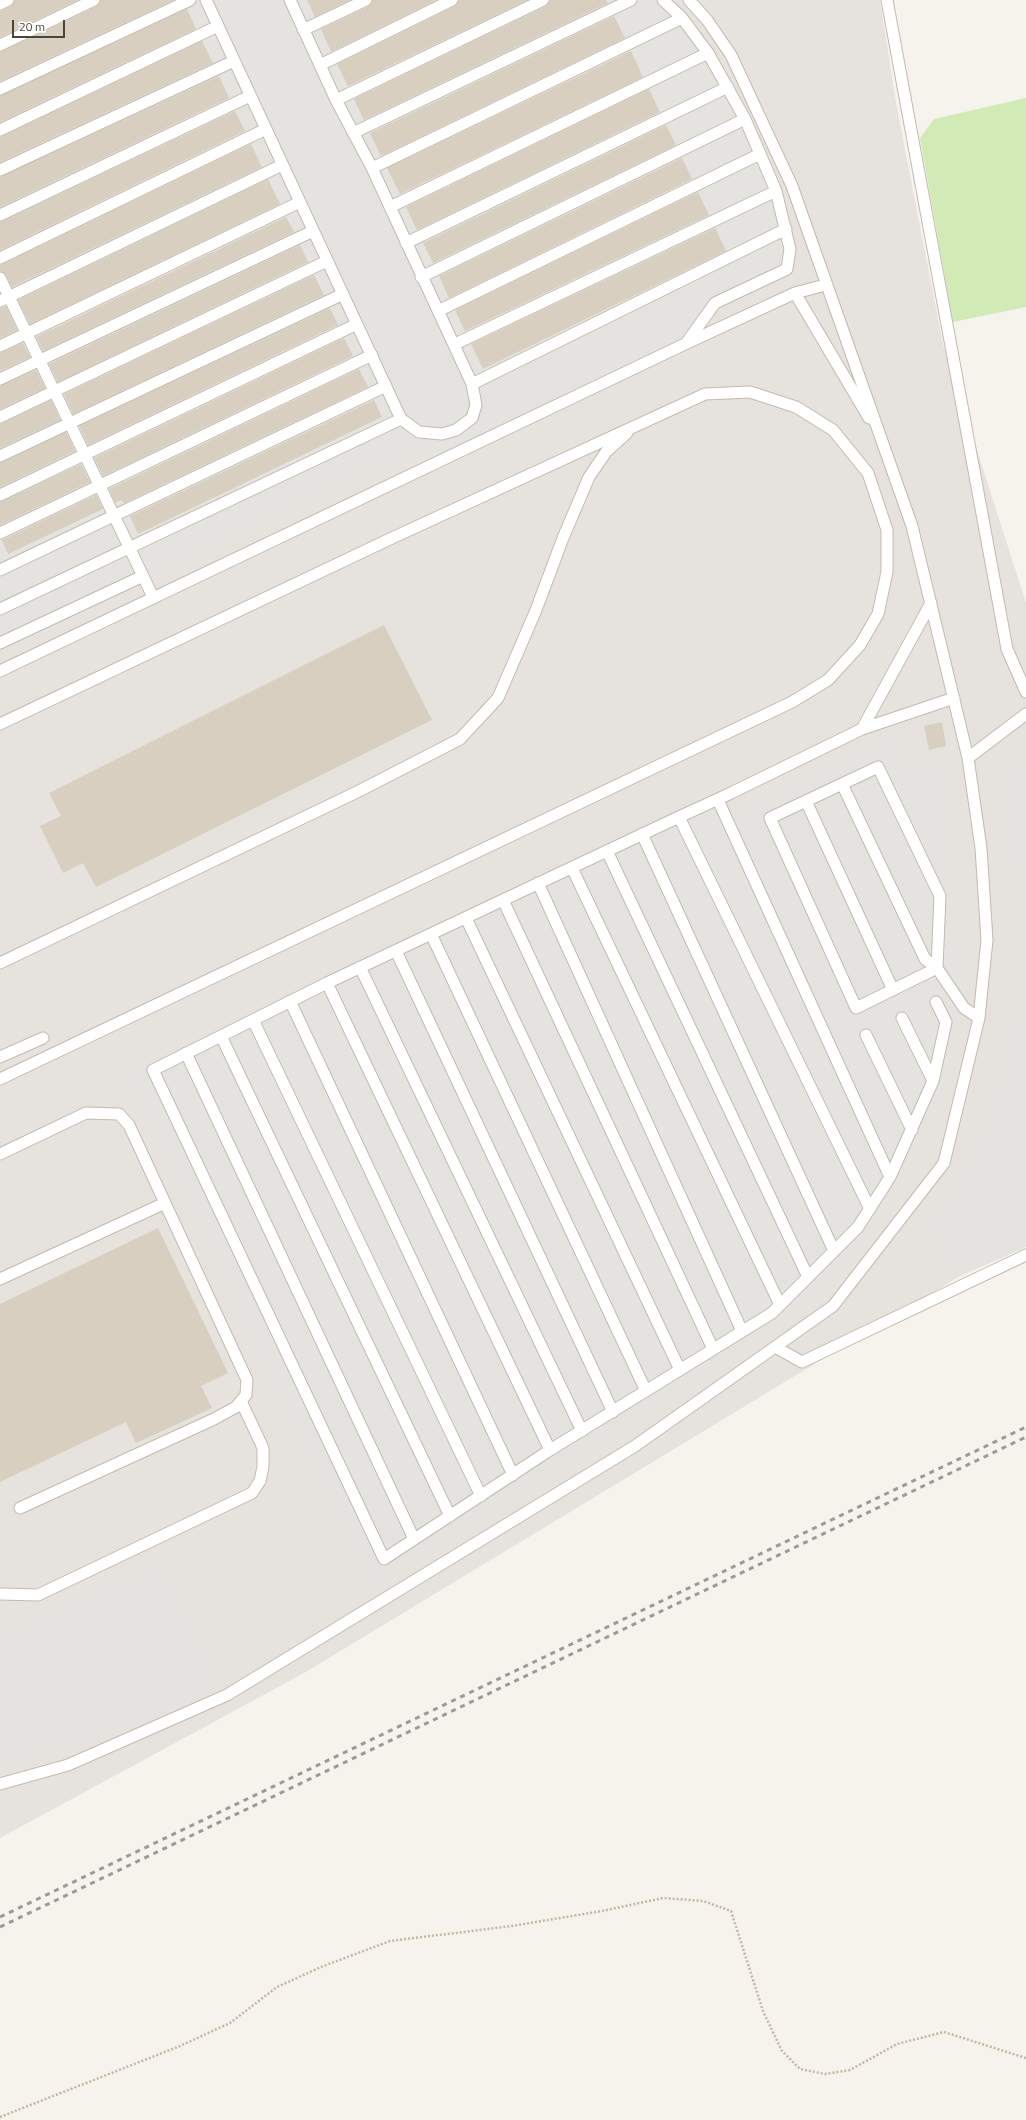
<!DOCTYPE html>
<html>
<head>
<meta charset="utf-8">
<style>
	body { margin:0 }
	#map { position:relative; width:1026px; height:2120px; overflow:hidden; background:#f6f3ec; font-family:"Titillium Web",sans-serif }
	canvas { display:block }
	.scale { position:absolute; left:12px; top:20px; width:53px; height:18px; box-sizing:border-box; border:2px solid #4b4439; border-top:0; padding-left:5px; font-size:12px; line-height:14px; white-space:nowrap; color:#4b4439; -webkit-text-stroke:3px #fff; paint-order:stroke }
</style>
</head>
<body>
<div id="map">
<canvas width="1026" height="2120"></canvas>
<div class="scale">20 m</div>
</div>
<script>
const ctx = document.querySelector('canvas').getContext('2d');
ctx.lineJoin = 'round';
function fill(path, color) { ctx.fillStyle = color; ctx.fill(path, 'evenodd'); }
const toPath = rows => new Path2D(rows.map(r => 'M' + r).join(''));
function stroke(path, color, width, dash) { ctx.strokeStyle = color; ctx.lineWidth = width; ctx.lineCap = dash ? 'butt' : 'round'; ctx.setLineDash(dash || []); ctx.stroke(path); }
fill(toPath([
	[0,0,880,0,896,103,943,344,1026,603,1026,1247,960,1276,304,1673,0,1838]
]), '#e6e2dd');
fill(toPath([
	[1026,98,1026,307,953,322,920,138,934,119]
]), '#d2eab5');
fill(toPath([
	[0,0,663,0,728,87,786,229,787,269,715,303,687,343,434,463,424,446,0,643],
	[894,735,899,764,940,756,960,949,970,981,964,1008,953,1026,941,1094,909,1170,860,1242,801,1299,724,1359,371,1585,125,1073,323,976,726,785,738,813,743,804],
	[1017,754,1026,766,1026,1247,960,1276,927,1230,971,1158,988,1117,1006,1061,1017,1003,1020,942,1006,809,996,764],
	[163,1561,222,1681,144,1725,0,1767,0,1623,22,1624]
]), '#e5e3e0');
fill(toPath([
	[15,0,78,0,0,37,0,11,11,6],
	[101,0,174,0,0,81,0,52,97,6],
	[307,0,350,0,315,17],
	[373,0,436,0,331,52,321,29,369,6],
	[459,0,527,0,348,86,337,64,455,6],
	[550,0,606,0,608,3,364,120,354,99,546,6],
	[187,9,196,29,0,122,0,96],
	[614,16,625,38,381,156,370,133],
	[202,41,213,63,0,162,0,137],
	[631,51,643,77,400,194,387,168],
	[219,76,229,98,0,207,0,177],
	[649,89,660,112,417,230,406,207],
	[235,111,245,131,0,250,0,222],
	[666,125,676,145,433,263,423,243],
	[251,144,262,167,12,287,6,275,0,271,0,265],
	[682,158,692,179,449,298,439,276],
	[268,179,280,204,30,324,18,300],
	[698,192,709,215,465,331,455,310],
	[286,217,294,232,43,351,36,337],
	[715,228,726,251,483,369,471,344],
	[300,245,308,262,58,382,49,364],
	[314,275,324,295,73,414,64,394],
	[6,306,17,330,0,338,0,308],
	[330,308,338,325,88,445,79,426],
	[344,338,353,356,103,476,94,458],
	[23,343,30,357,0,371,0,353],
	[359,369,368,387,124,503,122,500,115,503,109,489],
	[36,370,45,388,0,409,0,386],
	[51,400,60,420,0,448,0,424],
	[374,400,382,417,138,534,130,516],
	[66,432,75,451,0,487,0,463],
	[81,464,90,482,0,525,0,502],
	[96,495,103,509,8,554,2,540],
	[384,625,432,720,96,887,83,863,63,873,40,826,61,816,49,793],
	[942,722,946,746,929,750,924,726],
	[158,1228,228,1373,201,1386,212,1408,136,1443,126,1422,0,1482,0,1304]
]), '#d8cfc1');
const service = toPath([
	[206,0,401,419,419,432,442,434,456,430,472,418,476,405,472,384,372,168,336,100,290,0],
	[663,0,682,18,708,53,745,119,776,191,790,249,787,269,715,303,687,342],
	[887,0,1007,649,1026,692],
	[0,4,8,0],
	[303,30,366,0],
	[0,45,94,0],
	[320,65,452,0],
	[0,89,190,0],
	[336,100,543,0],
	[0,130,218,26],
	[353,133,631,0],
	[372,168,682,18],
	[0,170,234,61],
	[390,207,708,53],
	[0,215,250,96],
	[406,243,728,87],
	[0,258,266,129],
	[421,277,745,119],
	[0,278,153,597],
	[795,293,869,418],
	[0,301,282,165],
	[438,311,760,154],
	[455,344,776,191],
	[0,346,300,202],
	[0,379,313,231],
	[472,384,786,229],
	[0,417,327,261],
	[0,456,343,294],
	[0,495,357,324],
	[0,533,372,355],
	[0,570,386,386],
	[0,609,401,419],
	[0,643,143,576],
	[0,671,687,343,795,293,825,285],
	[0,724,392,538,705,394,750,392,796,407,833,430,868,473,887,530,887,572,878,614,860,645,828,680,792,702,0,1079],
	[862,729,931,603],
	[968,758,1026,714],
	[878,767,940,896,937,968,856,1008,770,818,878,767],
	[842,784,925,959,937,968,964,1008,979,1018],
	[718,800,890,1177,858,1227,772,1313,550,1450,384,1559,153,1070,327,983,679,817,729,794,862,729,954,698],
	[806,801,893,990],
	[679,817,870,1209],
	[642,834,834,1251],
	[607,851,808,1277],
	[572,868,780,1305],
	[538,883,742,1331],
	[503,900,713,1349],
	[466,918,680,1370],
	[431,934,646,1391],
	[396,951,613,1412],
	[0,963,357,792,460,739,498,698,536,610,563,538,589,477,606,452,627,433],
	[360,967,582,1431],
	[327,983,550,1450],
	[290,1001,513,1475],
	[902,1018,933,1081],
	[253,1020,481,1496],
	[866,1035,912,1130],
	[221,1036,450,1516],
	[186,1053,414,1539],
	[0,1057,43,1038],
	[0,1154,86,1113,119,1114,129,1125,165,1203],
	[890,1177,933,1081,946,1022,936,1002],
	[0,1279,165,1203,247,1380,246,1395,236,1407,214,1419,20,1508],
	[775,1347,802,1362,1026,1255],
	[0,1594,38,1595,252,1493,260,1481,263,1467,263,1448,241,1401],
	[0,1784,68,1765,227,1695,635,1446,833,1306,944,1163,979,1018,987,940,981,848,968,758,912,526,792,186,731,55,707,20,689,0]
]);
stroke(service, '#c2bbae', 13);
stroke(toPath([
	[0,2117,180,2046,230,2023,277,1987,321,1967,390,1941,512,1926,602,1911,663,1898,703,1901,731,1911,763,2011,782,2051,800,2069,825,2074,850,2070,897,2044,944,2032,1026,2058]
]), '#c4b79f', 2.5, [2, 2]);
stroke(service, '#fff', 11);
stroke(toPath([
	[0,1917,1026,1427],
	[0,1927,1026,1437]
]), '#9a9a9a', 3, [5, 5]);
</script>
</body>
</html>
